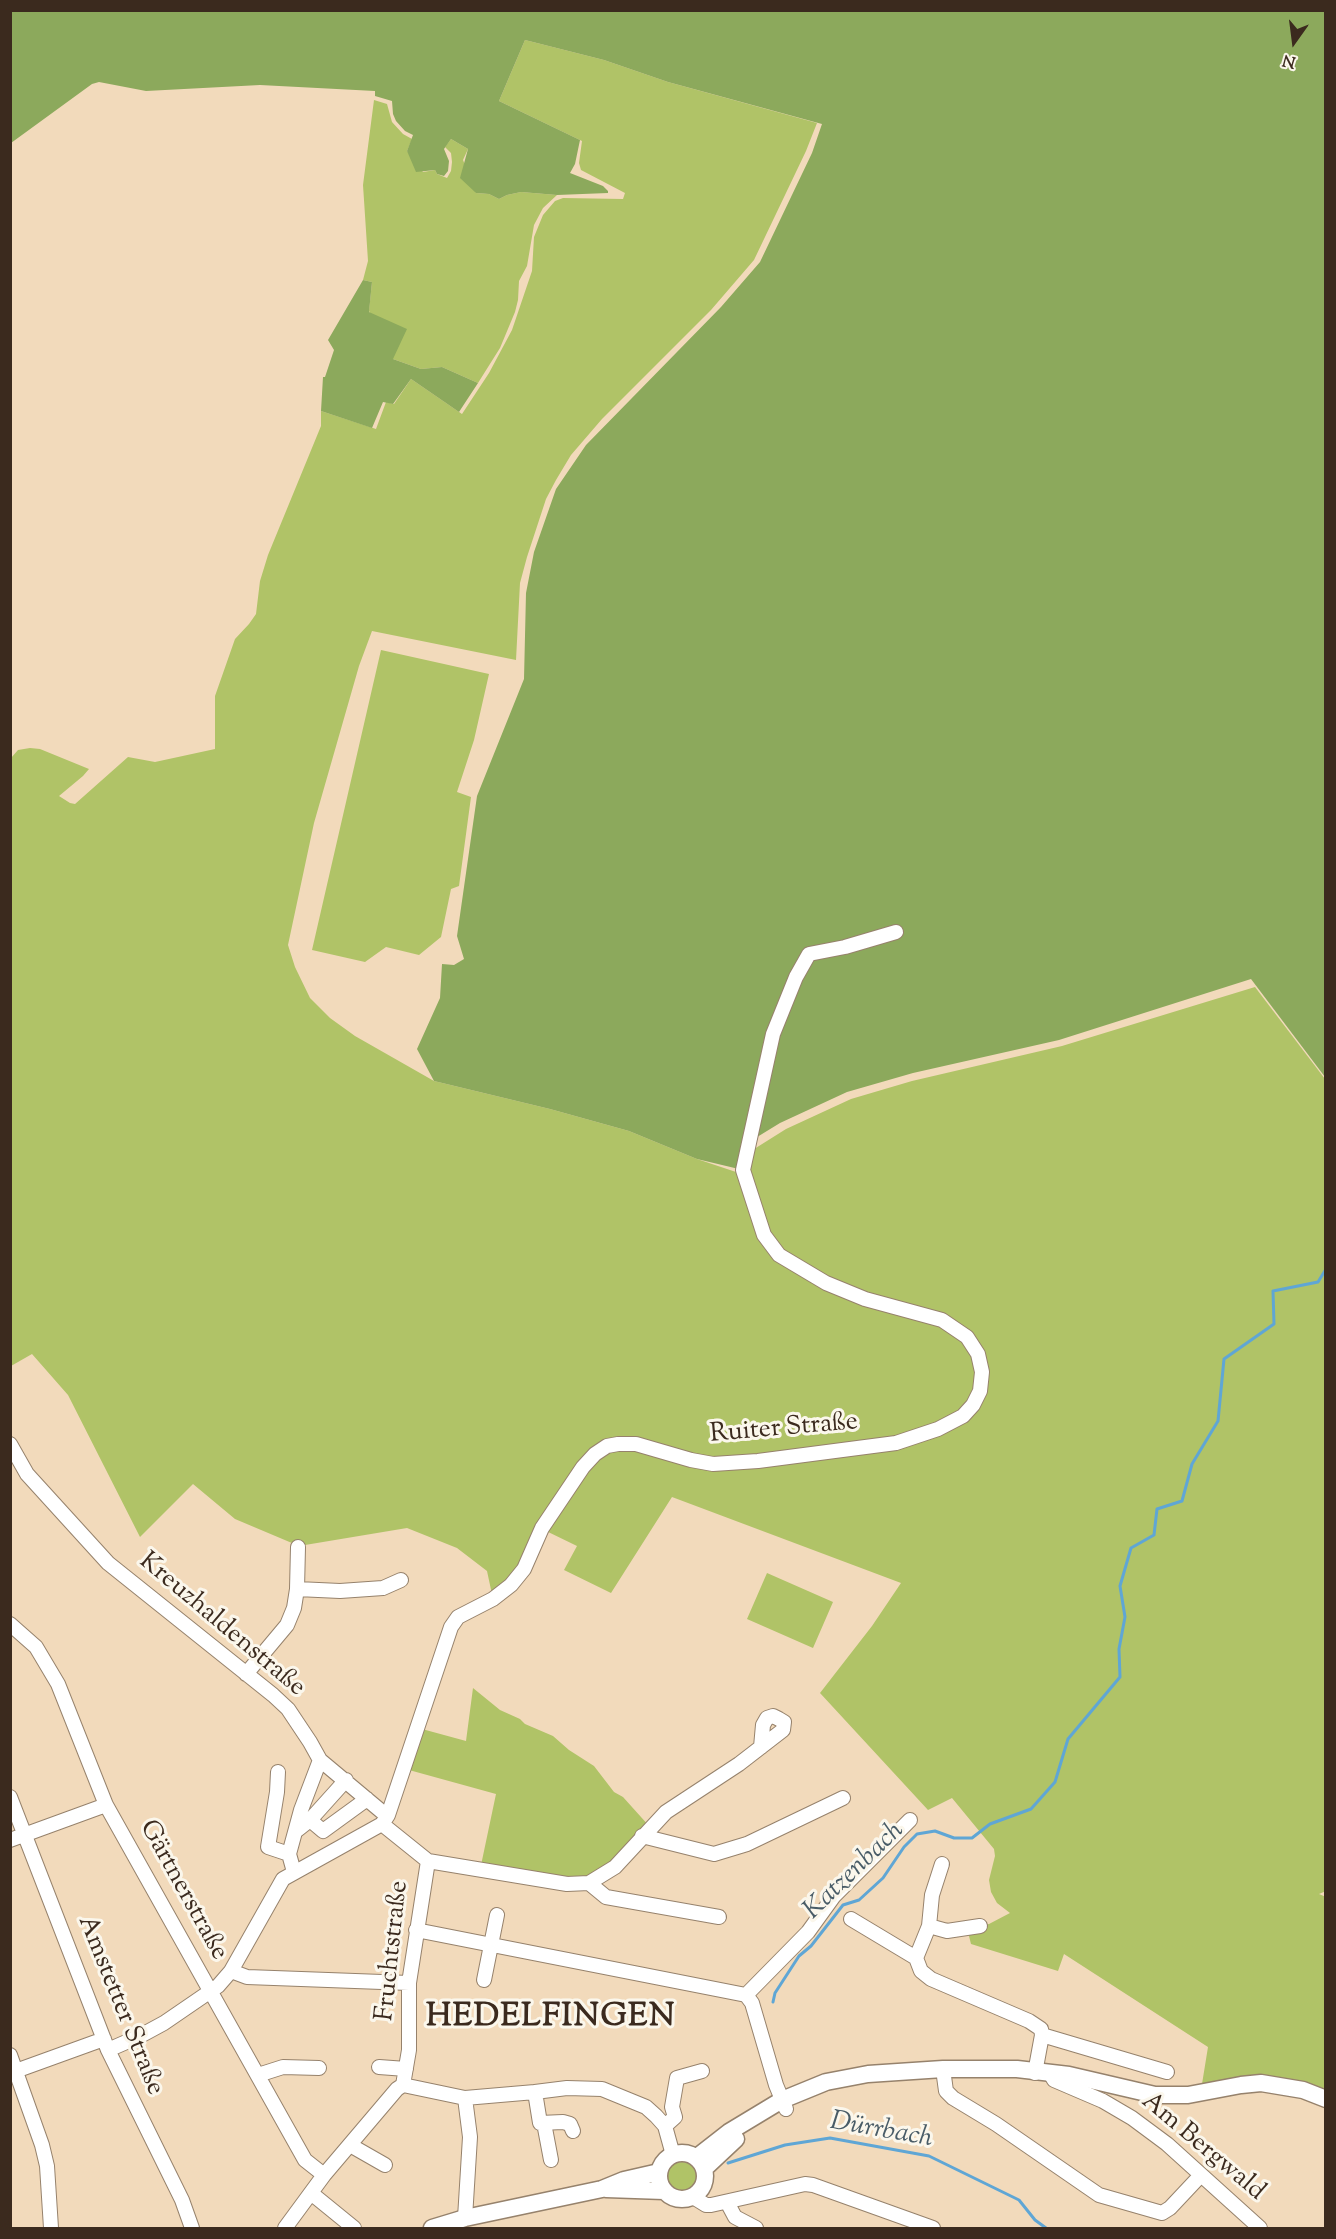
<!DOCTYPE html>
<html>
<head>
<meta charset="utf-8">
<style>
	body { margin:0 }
	#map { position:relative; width:1336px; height:2239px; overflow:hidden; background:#f2dabb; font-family:"Sorts Mill Goudy",serif }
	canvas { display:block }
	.frame { position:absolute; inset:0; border:12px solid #3b2a1e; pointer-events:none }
	.north { position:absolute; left:1264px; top:12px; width:60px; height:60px; -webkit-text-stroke:4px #fbf7ec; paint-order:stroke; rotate:194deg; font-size:16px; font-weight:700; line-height:24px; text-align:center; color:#3b2a1e }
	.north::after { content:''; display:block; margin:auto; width:21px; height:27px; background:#3b2a1e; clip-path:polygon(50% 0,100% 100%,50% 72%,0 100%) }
</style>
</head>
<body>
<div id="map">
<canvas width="1336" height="2239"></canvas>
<div class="frame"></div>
<div class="north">N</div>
</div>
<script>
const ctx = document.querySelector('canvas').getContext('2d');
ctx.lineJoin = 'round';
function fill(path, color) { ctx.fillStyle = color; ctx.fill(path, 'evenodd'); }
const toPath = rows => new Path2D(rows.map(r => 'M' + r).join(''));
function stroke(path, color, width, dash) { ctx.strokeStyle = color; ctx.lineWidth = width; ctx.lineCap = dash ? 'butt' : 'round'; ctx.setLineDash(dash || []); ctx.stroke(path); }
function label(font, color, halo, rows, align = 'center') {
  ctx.font = font + ' "Sorts Mill Goudy",serif'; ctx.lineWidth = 6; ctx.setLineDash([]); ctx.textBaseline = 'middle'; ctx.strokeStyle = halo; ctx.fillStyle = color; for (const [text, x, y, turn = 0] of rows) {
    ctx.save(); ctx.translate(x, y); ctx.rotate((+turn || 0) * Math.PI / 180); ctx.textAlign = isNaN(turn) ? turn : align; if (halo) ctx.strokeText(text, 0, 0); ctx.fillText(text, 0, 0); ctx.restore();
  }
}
fill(toPath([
	[525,40,604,60,668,82,817,123,806,151,754,260,711,310,602,419,571,455,556,480,546,499,527,557,520,583,516,660,372,631,359,666,314,823,288,945,295,967,310,998,330,1018,355,1036,434,1081,550,1109,629,1131,697,1159,748,1176,751,1151,786,1129,851,1099,912,1081,1062,1046,1255,987,1325,1079,1326,1891,1319,1894,1326,1897,1325,2092,1230,2080,1202,2084,1208,2047,1064,1954,1058,1971,971,1944,967,1928,989,1924,1010,1913,997,1903,991,1892,989,1880,995,1856,994,1849,952,1798,928,1810,820,1693,872,1626,901,1583,672,1497,611,1593,564,1570,577,1546,542,1529,524,1569,493,1599,487,1571,457,1548,407,1528,299,1546,235,1519,193,1484,140,1537,68,1395,32,1354,11,1366,11,758,18,750,30,748,40,749,89,769,83,776,59,796,70,803,75,804,128,757,155,762,215,749,215,696,235,639,249,624,256,614,260,581,268,555,321,426,321,411,376,429,386,402,394,404,411,379,462,414,489,373,512,330,532,271,534,237,543,215,555,201,563,198,623,199,625,193,581,170,579,163,582,141,499,101],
	[374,100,387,104,392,122,403,134,412,139,407,151,423,172,435,170,437,174,447,178,451,171,452,162,451,153,445,147,451,139,468,149,463,160,476,193,489,194,499,199,507,195,521,192,557,195,543,208,534,225,527,266,519,281,518,300,515,312,500,348,478,383,442,367,421,369,393,359,369,311,372,282,363,280,368,261,363,185],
	[381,650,489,674,474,740,457,792,471,797,459,886,451,889,441,937,419,955,386,947,365,962,312,950],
	[767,1573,833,1602,813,1648,747,1619],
	[473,1688,500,1710,520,1719,525,1724,553,1736,569,1750,594,1766,614,1792,623,1797,650,1827,589,1883,480,1870,496,1794,409,1770,422,1729,466,1741],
	'667 2177a15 15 0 1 1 30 0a15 15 0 1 1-30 0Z'
]), '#b0c367');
fill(toPath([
	[11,11,1325,11,1325,1077,1251,979,1059,1040,913,1073,847,1092,780,1123,749,1142,743,1170,697,1159,629,1131,550,1109,434,1081,417,1049,440,998,442,964,454,965,464,959,457,936,477,796,524,679,526,593,534,552,556,489,586,445,721,307,760,262,812,153,822,124,668,82,604,60,525,40,499,101,580,140,575,164,570,173,603,186,608,191,608,193,557,195,521,192,507,195,499,199,489,194,476,193,460,178,468,149,451,139,444,149,449,161,448,171,444,176,437,174,435,170,416,172,407,151,413,135,405,131,396,121,393,114,392,101,375,96,375,91,260,85,146,91,99,82,92,84,11,143],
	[363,280,372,282,369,312,407,329,393,359,421,369,442,367,478,383,459,412,411,379,393,404,383,402,372,428,321,411,323,377,325,377,334,350,328,340]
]), '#8ca95c');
stroke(toPath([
	[773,2002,775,1993,799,1956,811,1946,843,1905,859,1900,883,1878,904,1847,917,1834,935,1831,954,1838,972,1838,990,1824,1031,1809,1055,1782,1068,1739,1120,1677,1119,1649,1125,1617,1120,1586,1131,1548,1154,1535,1157,1509,1182,1501,1192,1464,1218,1421,1224,1359,1274,1324,1273,1291,1318,1282,1326,1269],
	[728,2163,785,2145,830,2138,929,2156,1019,2200,1035,2220,1046,2228]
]), '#5fa6d5', 3);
const minor = toPath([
	[10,1444,27,1474,108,1563,273,1695,288,1709,310,1742,320,1760,301,1810,289,1854,294,1872],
	[297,1589,340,1591,383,1588,401,1580],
	[10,1624,36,1647,58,1684,106,1805,305,2160,324,2175],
	[246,1674,287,1625,294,1608,297,1589,298,1547],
	[320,1760,381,1811,388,1815],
	[278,1772,277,1792,268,1847,289,1854],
	[10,1797,108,2050,182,2200,192,2228],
	[310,1820,323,1831,367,1799],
	[382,1824,428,1861,409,1983,409,2050,403,2085],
	[296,1831,310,1820,346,1780],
	[642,1836,714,1854,747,1844,843,1798],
	[10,1840,106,1805],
	[428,1861,567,1884,589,1883,615,1867,666,1812,739,1764,783,1730,784,1722,779,1719,773,1716,767,1718,763,1725,761,1747],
	[942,1864,932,1895,929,1926,916,1958,921,1971,931,1979,1029,2021,1041,2029,1042,2035,1035,2073],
	[589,1883,606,1897,719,1917],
	[851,1919,916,1958],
	[929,1926,947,1931,980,1926],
	[416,1930,746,1995,752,2003,776,2085,786,2109],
	[231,1971,247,1977,409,1983],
	[484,1980,497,1915],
	[746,1995,808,1932,834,1896,910,1820],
	[1042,2035,1167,2072],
	[108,2050,140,2036,164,2023,218,1986,231,1971,283,1879,382,1824,388,1815,451,1627,458,1617,493,1599,511,1585,524,1569,542,1528,583,1467,595,1454,607,1446,618,1444,636,1444,691,1460,713,1464,758,1461,896,1443,938,1429,963,1416,973,1405,980,1391,982,1372,978,1354,967,1337,942,1320,865,1299,826,1283,779,1255,764,1235,743,1170,773,1034,796,977,809,954,845,947,896,932],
	[10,2055,42,2145,47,2166,51,2228],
	[379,2067,406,2069],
	[943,2069,946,2091,953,2098,996,2124,1099,2195,1162,2213,1170,2208,1201,2175],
	[10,2073,104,2039],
	[1050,2073,1054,2080,1103,2101,1132,2118,1167,2144,1260,2228],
	[258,2075,283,2067,319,2068],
	[535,2092,540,2123,563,2122,570,2124,573,2131],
	[544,2123,551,2160],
	[665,2126,675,2117,672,2107,677,2078,702,2071],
	[350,2145,385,2165],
	[311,2193,354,2228],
	[693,2197,706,2205,711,2205,805,2184,813,2185,933,2228],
	[727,2202,735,2217,756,2228],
	[465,2218,470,2137,465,2098],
	[285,2228,324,2175,397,2089,403,2085,465,2098,535,2092,567,2088,602,2089,646,2107,656,2116,665,2126,673,2155]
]);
const major = toPath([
	'659 2176a23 23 0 1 1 46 0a23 23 0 1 1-46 0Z',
	[697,2157,729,2132,782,2100,826,2082,868,2074,943,2069,1017,2069,1069,2075,1155,2095,1188,2095,1241,2085,1261,2083,1303,2090,1326,2099],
	[704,2169,736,2139],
	[606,2189,664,2191],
	[432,2228,465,2218,602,2189,624,2180,659,2172]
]);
stroke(minor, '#96826c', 16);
stroke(major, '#96826c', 19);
stroke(minor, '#fff', 14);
stroke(major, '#fff', 16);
label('26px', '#3b2a1e', '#fbf7ec', [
	["Ruiter Straße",784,1430,-5],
	["Kreuzhaldenstraße",221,1626,40],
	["Gärtnerstraße",182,1891,61],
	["Fruchtstraße",394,1951,-84],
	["Amstetter Straße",119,2006,68],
	["Am Bergwald",1202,2148,40]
]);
label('italic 27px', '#495c67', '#fbf7ec', [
	["Katzenbach",855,1872,-44],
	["Dürrbach",881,2132,10]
]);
ctx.letterSpacing = '1.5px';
label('bold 32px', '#3b2a1e', '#fbf7ec', [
	["HEDELFINGEN",551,2020]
]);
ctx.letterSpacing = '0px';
</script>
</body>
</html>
